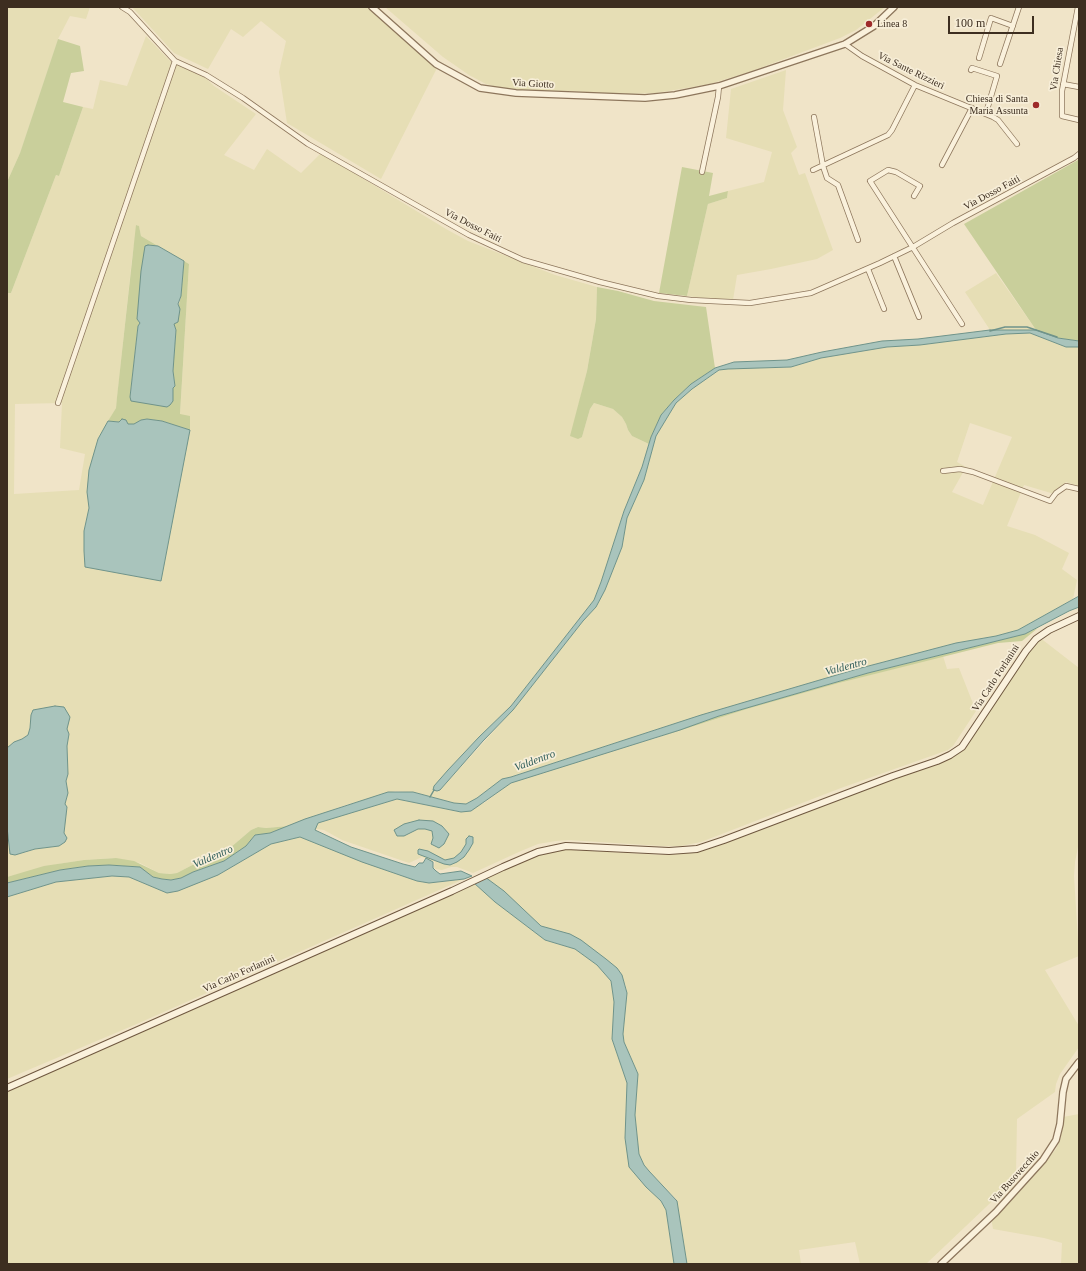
<!DOCTYPE html>
<html>
<head>
<meta charset="utf-8">
<style>
	body { margin:0 }
	#map { position:relative; width:1086px; height:1271px; overflow:hidden; background:#f0e4c8; font-family:"Times New Roman",serif }
	canvas { display:block }
	.frame { position:absolute; inset:0; border:8px solid #3d2e20; pointer-events:none }
	.scale { position:absolute; left:948px; top:16px; width:86px; height:18px; box-sizing:border-box; border:2px solid #3d2e20; border-top:0; padding-left:5px; font-size:12px; line-height:14px; white-space:nowrap; color:#3d2e20; -webkit-text-stroke:3px #f7eed8; paint-order:stroke }
</style>
</head>
<body>
<div id="map">
<canvas width="1086" height="1271"></canvas>
<div class="frame"></div>
<div class="scale">100 m</div>
</div>
<script>
const ctx = document.querySelector('canvas').getContext('2d');
ctx.lineJoin = 'round';
function fill(path, color) { ctx.fillStyle = color; ctx.fill(path, 'evenodd'); }
const toPath = rows => new Path2D(rows.map(r => 'M' + r).join(''));
function stroke(path, color, width, dash) { ctx.strokeStyle = color; ctx.lineWidth = width; ctx.lineCap = dash ? 'butt' : 'round'; ctx.setLineDash(dash || []); ctx.stroke(path); }
function label(font, color, halo, rows, align = 'center') {
  ctx.font = font + ' "Times New Roman",serif'; ctx.lineWidth = 3.5; ctx.setLineDash([]); ctx.textBaseline = 'middle'; ctx.strokeStyle = halo; ctx.fillStyle = color; for (const [text, x, y, turn = 0] of rows) {
    ctx.save(); ctx.translate(x, y); ctx.rotate((+turn || 0) * Math.PI / 180); ctx.textAlign = isNaN(turn) ? turn : align; if (halo) ctx.strokeText(text, 0, 0); ctx.fillText(text, 0, 0); ctx.restore();
  }
}
fill(toPath([
	[7,7,90,7,86,19,70,16,58,39,20,153,7,182],
	[132,7,369,7,438,66,381,179,287,123,279,72,286,41,261,21,243,37,231,29,208,69,174,53],
	[385,7,885,7,856,30,840,38,752,71,710,84,681,89,655,93,628,94,562,91,532,91,505,89,486,84,469,75,443,57],
	[146,36,169,60,206,78,214,86,256,114,224,155,254,170,267,149,301,173,321,153,446,229,468,241,555,275,597,287,596,319,587,371,571,436,582,437,590,409,594,403,613,409,622,417,626,424,628,430,632,436,649,444,642,467,624,511,601,582,594,600,511,706,479,737,448,770,442,778,440,790,513,710,583,621,596,607,605,590,622,547,627,518,644,480,656,436,676,403,692,389,720,370,739,368,777,368,791,367,821,358,887,347,920,345,1023,332,1030,333,1066,347,1079,347,1079,486,1066,482,1054,494,1024,485,1007,526,1035,535,1069,553,1062,569,1077,580,1073,599,1018,630,996,636,956,643,857,669,670,725,511,777,502,779,477,798,466,804,454,803,413,792,395,791,343,806,289,826,266,828,258,827,251,830,224,853,202,860,177,873,170,874,159,873,140,863,114,858,84,860,58,864,7,877,7,827,10,854,24,853,35,849,59,846,67,838,64,833,65,818,67,810,65,804,67,798,66,781,68,774,67,746,69,734,66,729,67,725,55,706,48,708,31,715,31,724,28,735,22,739,14,742,7,748,7,293,11,293,56,175,59,176,83,107,93,109,100,80,127,86],
	[137,225,139,227,141,236,189,264,180,415,190,427,161,580,85,567,84,551,84,531,89,508,87,492,98,439,116,408,132,259],
	[62,403,60,448,85,454,79,490,14,494,15,404],
	[970,423,1012,437,983,505,952,492,966,467,957,462],
	[786,70,783,110,797,147,791,153,799,175,805,173,833,250,817,259,771,269,737,275,733,300,709,299,687,296,708,204,727,198,728,191,764,182,772,152,726,138,731,89],
	[996,273,1036,330,990,330,965,292],
	[1039,637,1079,668,1079,842,1075,862,1074,876,1079,956,1045,970,1079,1026,1079,1047,1060,1074,1056,1084,1055,1092,1017,1119,1016,1176,1006,1188,926,1264,860,1264,855,1242,799,1250,801,1264,687,1264,676,1199,649,1171,644,1165,639,1154,635,1115,638,1074,624,1042,623,1034,627,992,625,983,541,926,485,877,524,859,557,849,661,855,682,854,703,850,844,796,952,757,959,752,1023,655],
	[943,656,947,669,959,668,976,711,953,746,948,750,841,788,701,842,681,846,662,846,568,840,556,841,538,844,521,851,473,873,457,867,451,867,442,870,435,869,434,867,435,862,422,857,409,863,342,840,324,830,316,829,315,830,317,823,397,799,460,812,484,803,511,783,556,768,654,738,652,740,747,709,839,683],
	[300,837,396,874,422,882,432,883,464,879,139,1023,7,1079,7,897,56,882,112,876,129,877,167,893,218,875,271,844],
	[474,883,495,902,545,940,575,949,597,965,611,981,614,1002,612,1039,627,1083,625,1138,646,1187,661,1201,666,1210,674,1264,7,1264,7,1089,441,899],
	[1079,1114,1079,1264,1061,1264,1062,1243,1044,1238,993,1229,991,1217,1033,1176,1056,1149,1061,1137,1063,1117]
]), '#e6deb5');
fill(toPath([
	[58,39,80,46,84,71,71,73,63,102,83,107,59,176,56,175,11,293,7,293,7,182,20,153],
	[1078,160,1079,161,1079,341,1058,338,1036,330,964,224],
	[682,167,713,173,709,196,728,191,727,198,708,204,687,296,659,293],
	[136,225,139,226,141,236,158,246,148,245,137,318,140,323,138,326,130,397,173,401,173,388,175,385,173,371,176,330,174,324,181,296,184,261,189,264,180,414,190,416,190,430,162,421,147,419,141,420,135,424,128,424,124,420,122,419,119,422,108,421,116,408,117,397],
	[597,287,618,291,654,301,706,307,715,368,691,384,674,400,661,415,651,437,649,444,632,436,628,430,626,424,622,417,613,409,594,403,590,409,582,437,578,439,570,436,587,371,596,319],
	[1038,628,1022,641,998,643,839,683,747,709,648,741,719,716,868,673,1025,634],
	[289,826,270,833,255,835,246,846,224,861,193,872,181,878,171,880,162,879,153,877,139,867,109,865,88,866,60,870,7,883,7,877,44,866,84,860,116,858,134,861,159,873,170,874,177,873,202,860,224,853,251,830,258,827,266,828]
]), '#c9cf9b');
const water = toPath([
	[148,245,158,246,184,261,181,296,178,304,180,309,178,322,174,324,176,330,173,371,175,386,173,388,173,401,170,405,167,407,131,401,130,397,138,326,140,323,137,319,141,271,145,246,148,245],
	[990,330,1036,330,1058,338,1079,341,1079,347,1066,347,1030,333,1006,334,920,345,887,347,821,358,791,367,728,369,719,370,692,389,676,403,656,436,644,480,627,518,622,547,605,590,596,607,583,621,513,710,483,741,440,790,437,791,433,790,434,786,448,770,479,737,511,706,594,600,601,582,624,511,642,467,651,437,661,415,674,400,691,384,715,368,734,362,787,360,822,352,882,341,918,339,990,330],
	[122,419,126,420,128,424,134,424,141,420,147,419,162,421,190,430,161,581,85,567,84,551,84,531,89,508,87,492,89,470,98,439,108,421,119,422,122,419],
	[1079,596,1079,607,1069,611,1025,634,868,673,719,716,680,730,511,783,471,811,461,812,397,799,318,823,315,830,351,847,403,864,415,867,419,863,423,863,426,858,433,862,433,868,436,871,440,874,461,871,472,876,464,879,429,883,417,881,362,862,300,837,271,844,218,875,178,891,167,893,129,877,112,876,56,882,7,897,7,883,60,870,88,866,109,865,140,867,153,877,162,879,171,880,181,878,193,872,224,861,246,846,255,835,270,833,305,819,388,792,413,792,454,803,466,804,477,798,502,779,511,777,701,715,857,669,956,643,996,636,1018,630,1079,596],
	[55,706,64,707,70,717,67,729,69,734,67,746,68,774,66,781,68,793,65,804,67,807,64,833,67,838,65,842,59,846,35,849,15,855,10,854,7,827,7,748,14,742,22,739,28,735,30,728,31,715,33,710,55,706],
	[419,820,433,821,442,826,449,834,444,844,439,848,431,844,433,838,432,831,425,829,418,829,404,836,397,836,394,830,404,824,419,820],
	[469,836,473,837,473,843,469,850,464,857,457,862,450,865,444,864,418,854,418,850,419,849,428,851,445,860,454,858,461,852,466,844,466,839,469,836],
	[485,877,504,891,541,926,570,934,581,940,606,959,617,968,622,975,627,993,623,1034,624,1042,638,1074,635,1115,639,1154,644,1165,649,1171,677,1201,687,1264,674,1264,666,1210,661,1201,646,1187,629,1167,625,1138,627,1083,612,1039,614,1002,611,981,597,965,575,949,545,940,495,902,474,883,485,877]
]);
fill(water, '#a9c4bc');
stroke(water, '#6f938a', 1);
stroke(toPath([
	[990,331,1005,327,1027,327,1057,337],
	[430,797,434,790]
]), '#6f938a', 1.5);
const minor = toPath([
	[122,7,130,12,175,61,206,75,243,98,308,144,469,235,523,260,600,282,658,296,691,300,750,303,811,293,880,263,913,247,953,223,1074,158,1079,154],
	[1078,7,1062,91,1062,116,1079,120],
	[845,44,862,56,915,85,993,117,998,120,1017,144],
	[979,58,991,18,1013,26],
	[1000,64,1019,7],
	[971,70,972,68,997,76,986,113],
	[1063,84,1079,87],
	[814,117,823,166,827,178,838,185,858,240],
	[942,165,972,108],
	[813,170,888,135,892,130,915,85],
	[702,172,718,97,719,86],
	[914,196,920,186,896,172,888,170,870,181,962,324],
	[894,256,919,317],
	[868,269,884,309],
	[58,403,175,61],
	[943,471,960,469,973,472,1050,501,1056,493,1066,486,1079,489]
]);
const tertiary = toPath([
	[372,7,436,64,480,88,516,93,645,98,675,95,719,86,845,44,874,26,894,7],
	[941,1264,996,1212,1043,1160,1056,1140,1060,1124,1063,1092,1066,1079,1079,1062]
]);
const secondary = toPath([
	[7,1088,452,891,503,867,538,852,566,846,669,851,697,849,724,840,893,776,937,761,950,755,962,747,1026,651,1036,639,1049,630,1079,616]
]);
stroke(minor, '#8d765c', 6);
stroke(tertiary, '#8d765c', 8);
stroke(secondary, '#6f573f', 8);
stroke(minor, '#faf1dc', 4.5);
stroke(tertiary, '#faf1dc', 5.5);
stroke(secondary, '#faf1dc', 6);
for (const [x, y, r, color] of [
	[869,24,4,"#9e2a2b"],
	[1036,105,4,"#9e2a2b"]
]) { const dot = new Path2D(); dot.arc(x, y, r, 0, 2 * Math.PI); ctx.fillStyle = color; ctx.fill(dot); stroke(dot, '#f7eed8', 1.5); }
label('10px', '#3d2e20', '#f7eed8', [
	["Linea 8",877,24],
	["Chiesa di Santa",1028,99,"right"],
	["Maria Assunta",1028,111,"right"]
], 'left');
label('10px', '#3d2e20', '#f7eed8', [
	["Via Chiesa",1057,69,-81],
	["Via Sante Rizzieri",911,71,26],
	["Via Giotto",533,84,3],
	["Via Dosso Faiti",992,193,-28],
	["Via Dosso Faiti",473,226,27],
	["Via Carlo Forlanini",996,678,-57],
	["Via Carlo Forlanini",239,974,-24],
	["Via Busovecchio",1015,1177,-48]
]);
label('italic 11px', '#2f5d5a', '#f7eed8', [
	["Valdentro",846,667,-15],
	["Valdentro",535,761,-20],
	["Valdentro",213,857,-23]
]);
</script>
</body>
</html>
